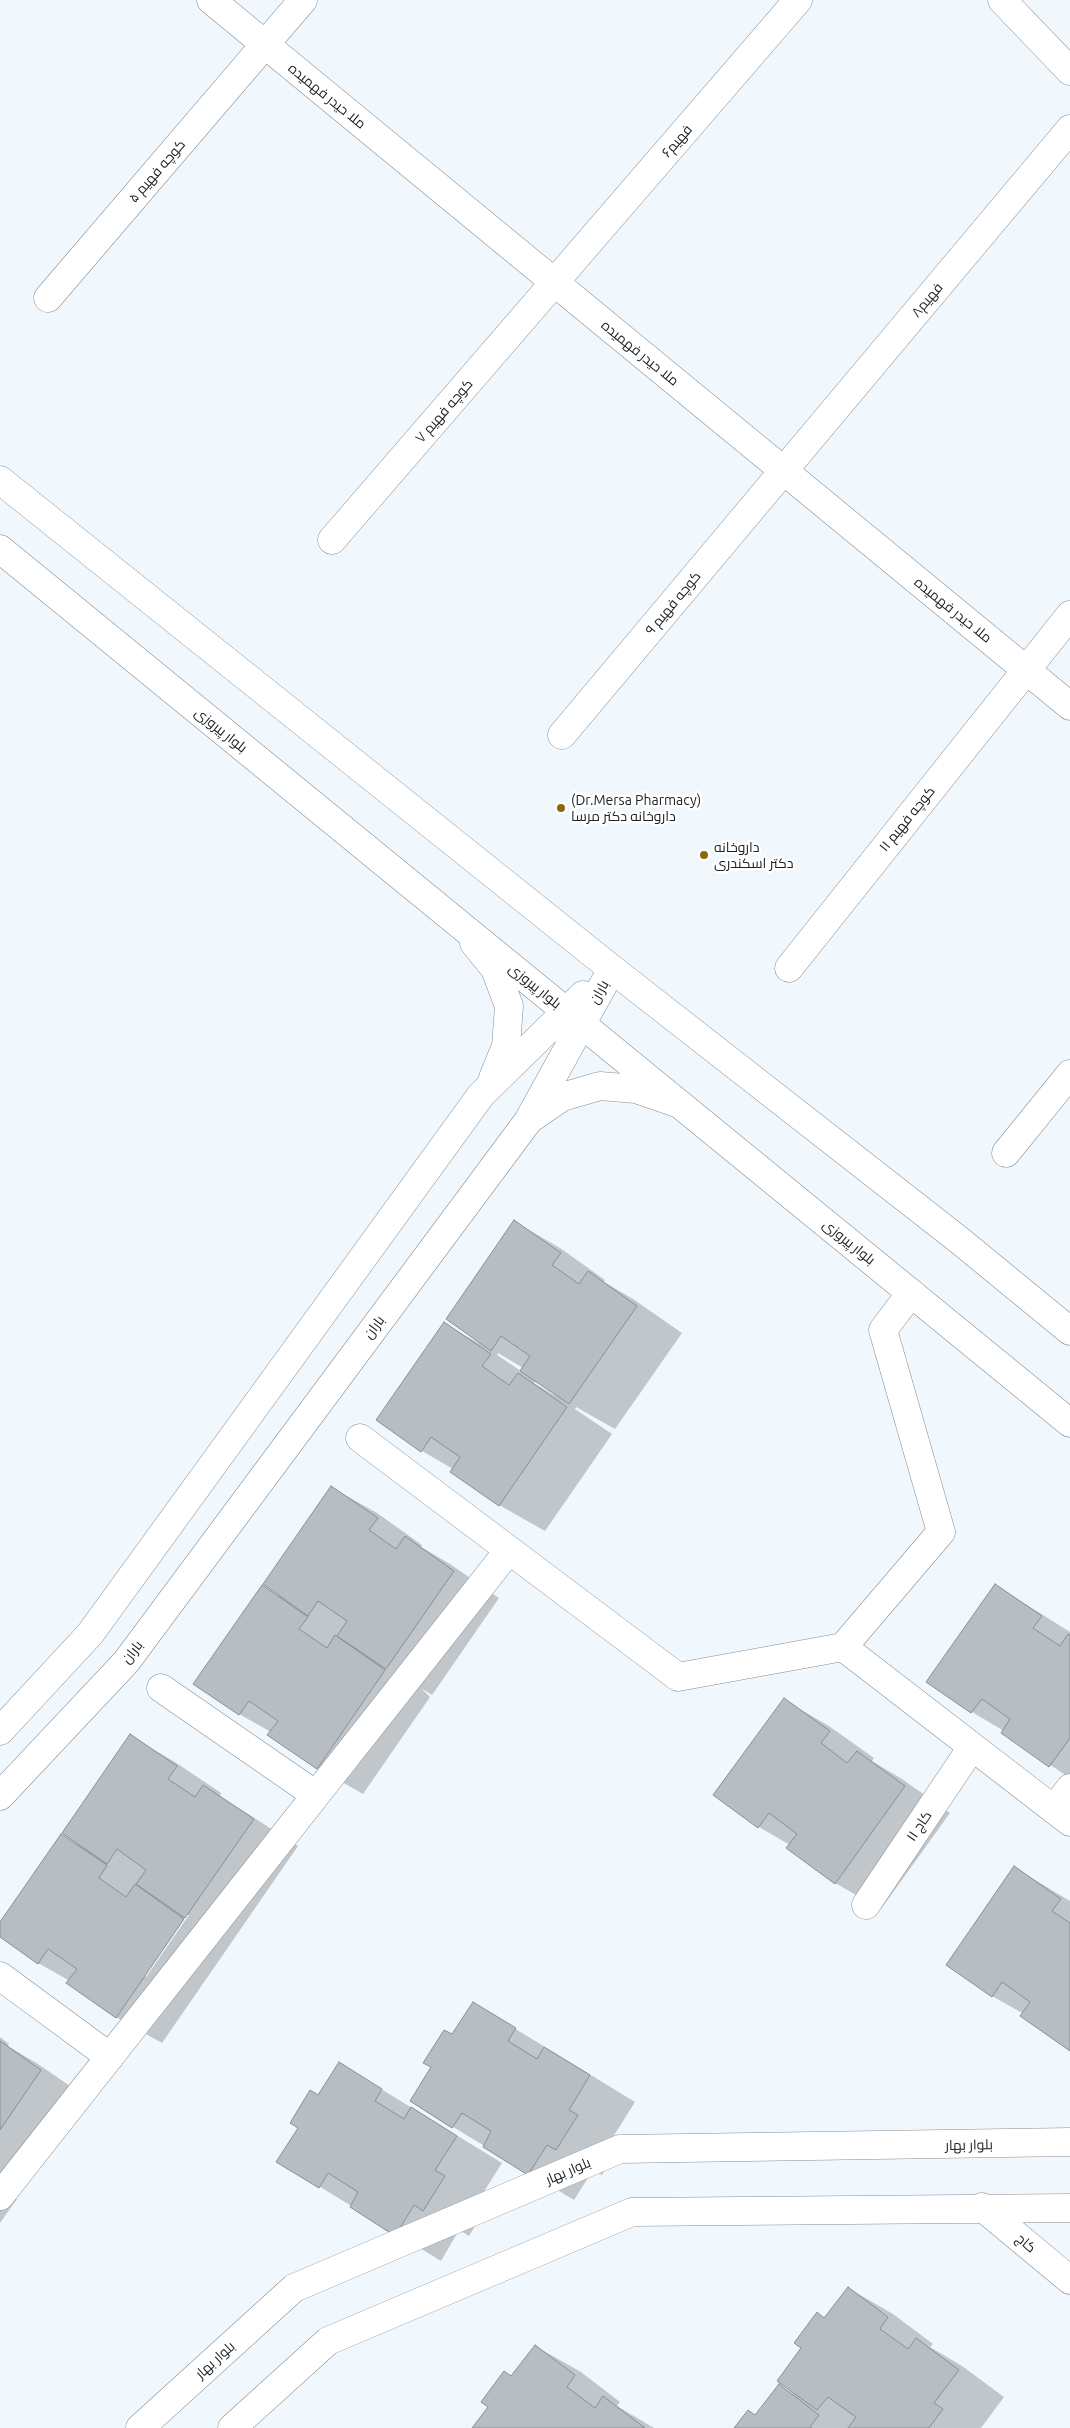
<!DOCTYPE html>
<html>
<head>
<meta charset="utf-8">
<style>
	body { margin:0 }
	canvas { display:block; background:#f0f7fd }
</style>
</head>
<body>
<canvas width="1070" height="2428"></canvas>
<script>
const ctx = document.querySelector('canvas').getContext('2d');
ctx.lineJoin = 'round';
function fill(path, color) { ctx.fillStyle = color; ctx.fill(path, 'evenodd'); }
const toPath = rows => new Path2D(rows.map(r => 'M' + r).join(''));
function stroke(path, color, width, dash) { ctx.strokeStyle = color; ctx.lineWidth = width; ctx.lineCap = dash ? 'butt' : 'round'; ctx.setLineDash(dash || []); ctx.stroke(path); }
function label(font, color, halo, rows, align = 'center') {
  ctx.font = font + ' Ubuntu,Cairo,sans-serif'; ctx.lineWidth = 5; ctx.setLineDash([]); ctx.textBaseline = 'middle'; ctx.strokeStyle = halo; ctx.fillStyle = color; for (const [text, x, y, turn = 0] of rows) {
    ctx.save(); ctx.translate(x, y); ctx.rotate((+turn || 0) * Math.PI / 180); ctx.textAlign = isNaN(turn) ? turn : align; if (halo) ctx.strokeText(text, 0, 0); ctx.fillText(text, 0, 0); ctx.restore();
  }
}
fill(toPath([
	[515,1222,560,1248,605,1280,604,1282,633,1299,682,1333,615,1429,576,1407,575,1409,612,1434,545,1531,499,1505,453,1469,422,1451,377,1420,444,1324,484,1346],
	[498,1353,523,1368,521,1371,497,1355],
	[536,1380,556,1394,554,1395,534,1383],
	[331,1487,377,1513,422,1545,421,1547,450,1564,499,1598,432,1695,421,1688,430,1697,363,1794,318,1768,271,1732,239,1714,262,1586,278,1596],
	[995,1585,1070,1632,1070,1778,1002,1733,1004,1731,972,1712,928,1682],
	[784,1700,829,1726,874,1758,872,1761,902,1779,950,1813,881,1909,835,1883,790,1845,759,1827],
	[130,1736,175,1762,221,1793,220,1796,298,1846,162,2043,116,2017,70,1981,38,1963,0,1936,0,1924,61,1835,77,1845],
	[186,1915,189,1915,146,1977,144,1975],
	[1015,1868,1070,1901,1070,2049,1024,2014,992,1996],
	[473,2003,635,2102,613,2137,622,2142,602,2175,593,2170,574,2200,453,2127,452,2036],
	[0,2037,9,2044,8,2046,38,2064,86,2097,19,2194,0,2183],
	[340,2064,502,2163,480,2198,489,2203,469,2236,459,2230,441,2261,278,2161],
	[0,2187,17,2199,0,2223],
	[848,2288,893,2314,933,2344,930,2347,962,2366,1004,2397,981,2428,735,2428,756,2416,779,2386,796,2395,803,2348,818,2314,825,2318],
	[535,2346,581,2372,620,2402,617,2406,654,2428,474,2428]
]), '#0003');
const building = toPath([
	[514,1220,561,1253,552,1265,579,1284,588,1271,637,1306,569,1404,520,1371,530,1356,501,1336,491,1351,446,1319,514,1220],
	[444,1322,491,1354,482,1366,509,1385,518,1373,567,1407,499,1506,450,1472,460,1457,431,1437,421,1452,376,1420,444,1322],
	[331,1486,378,1518,369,1530,396,1549,405,1536,454,1571,386,1669,337,1636,347,1621,318,1601,308,1616,263,1584,331,1486],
	[995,1584,1042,1616,1033,1628,1060,1646,1068,1634,1070,1635,1070,1738,1049,1767,1001,1733,1010,1719,982,1699,971,1713,926,1682,995,1584],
	[262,1585,308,1617,299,1629,327,1648,335,1635,385,1670,317,1769,267,1735,278,1721,249,1701,239,1715,193,1684,262,1585],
	[784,1698,830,1731,821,1743,847,1763,857,1751,905,1786,835,1884,786,1848,797,1834,769,1813,758,1828,713,1795,784,1698],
	[130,1734,177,1766,168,1779,195,1797,203,1785,254,1819,185,1918,136,1884,146,1870,117,1849,107,1864,62,1833,130,1734],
	[61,1834,107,1865,99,1878,126,1897,135,1884,184,1919,116,2018,66,1983,77,1969,48,1949,38,1964,0,1937,0,1922,61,1834],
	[1014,1866,1061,1899,1052,1911,1070,1923,1070,2051,1020,2016,1030,2002,1002,1982,992,1997,946,1965,1014,1866],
	[473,2002,516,2028,508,2041,537,2059,544,2047,590,2075,569,2110,578,2115,556,2150,547,2145,528,2175,483,2147,491,2131,462,2113,452,2128,410,2101,431,2067,423,2063,444,2030,452,2034,473,2002],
	[0,2041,41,2070,0,2130,0,2041],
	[339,2062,382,2089,375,2101,404,2119,411,2107,457,2136,435,2170,445,2176,423,2211,414,2205,395,2236,350,2207,358,2192,328,2173,319,2188,276,2162,298,2128,290,2123,310,2090,318,2095,339,2062],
	[848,2287,888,2317,880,2329,908,2349,916,2338,959,2370,934,2403,943,2409,929,2428,848,2428,856,2417,828,2397,817,2410,777,2381,801,2348,794,2343,817,2312,824,2318,848,2287],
	[535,2345,575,2375,567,2387,595,2408,603,2396,645,2428,472,2428,488,2407,481,2402,504,2371,511,2376,535,2345],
	[779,2384,819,2415,810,2427,812,2428,734,2428,748,2410,755,2415,779,2384]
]);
fill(building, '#b6bdc3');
stroke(building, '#899095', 1);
const minor = toPath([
	[211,0,1070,706],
	[1002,0,1070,71],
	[48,298,303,0],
	[332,540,798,0],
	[562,735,1070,129],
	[474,943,495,969,509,1006,506,1046,493,1078],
	[789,968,1070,615],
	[533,1117,562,1097,600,1086,636,1089,677,1103],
	[1006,1153,1070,1074],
	[360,1438,678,1677,843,1647,941,1532,883,1330,911,1293],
	[843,1647,1070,1822],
	[161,1688,316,1795],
	[0,1731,90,1634,481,1095,583,995],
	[0,1796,126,1662,528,1121,612,969],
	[1054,1810,1070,1788],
	[866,1905,972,1747],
	[0,1976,110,2057],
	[0,2196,509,1550],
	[982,2207,1070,2280],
	[140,2428,294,2288,620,2149,1070,2142],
	[232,2428,328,2341,632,2212,1070,2208]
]);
const tertiary = toPath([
	[0,480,612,969,959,1240,1070,1331],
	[0,549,1070,1423]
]);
stroke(minor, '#888e93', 29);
stroke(tertiary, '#888e93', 29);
stroke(minor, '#fff', 28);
stroke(tertiary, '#fff', 28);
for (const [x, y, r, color] of [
	[561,808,5,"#8d670a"],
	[704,855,5,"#8d670a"]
]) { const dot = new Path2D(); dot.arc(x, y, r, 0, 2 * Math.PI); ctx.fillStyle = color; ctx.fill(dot); stroke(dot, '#fff', 2); }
label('14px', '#212325', '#fff', [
	["ملا حیدر فهمیده",327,96,39],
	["فهیم۶",677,141,-49],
	["کوچه فهیم ۵",157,171,-49],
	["فهیم۸",927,300,-50],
	["ملا حیدر فهمیده",640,353,39],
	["کوچه فهیم ۷",444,411,-49],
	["کوچه فهیم ۹",673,603,-50],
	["ملا حیدر فهمیده",953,610,39],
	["بلوار پیروزی",221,730,39],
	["کوچه فهیم ۱۱",907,819,-51],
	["بلوار پیروزی",535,986,39],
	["باران",599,992,-61],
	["بلوار پیروزی",849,1242,39],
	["باران",374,1327,-53],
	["باران",132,1652,-52],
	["کاج ۱۱",919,1826,-56],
	["بلوار بهار",969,2145,-1],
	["بلوار بهار",568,2171,-23],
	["کاج",1026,2243,40],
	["بلوار بهار",215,2360,-42]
]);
label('14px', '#212325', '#fff', [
	["(Dr.Mersa Pharmacy)",571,800],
	["داروخانه دکتر مرسا",571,816],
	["داروخانه",714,847],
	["دکتر اسکندری",714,863]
], 'left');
</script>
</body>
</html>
